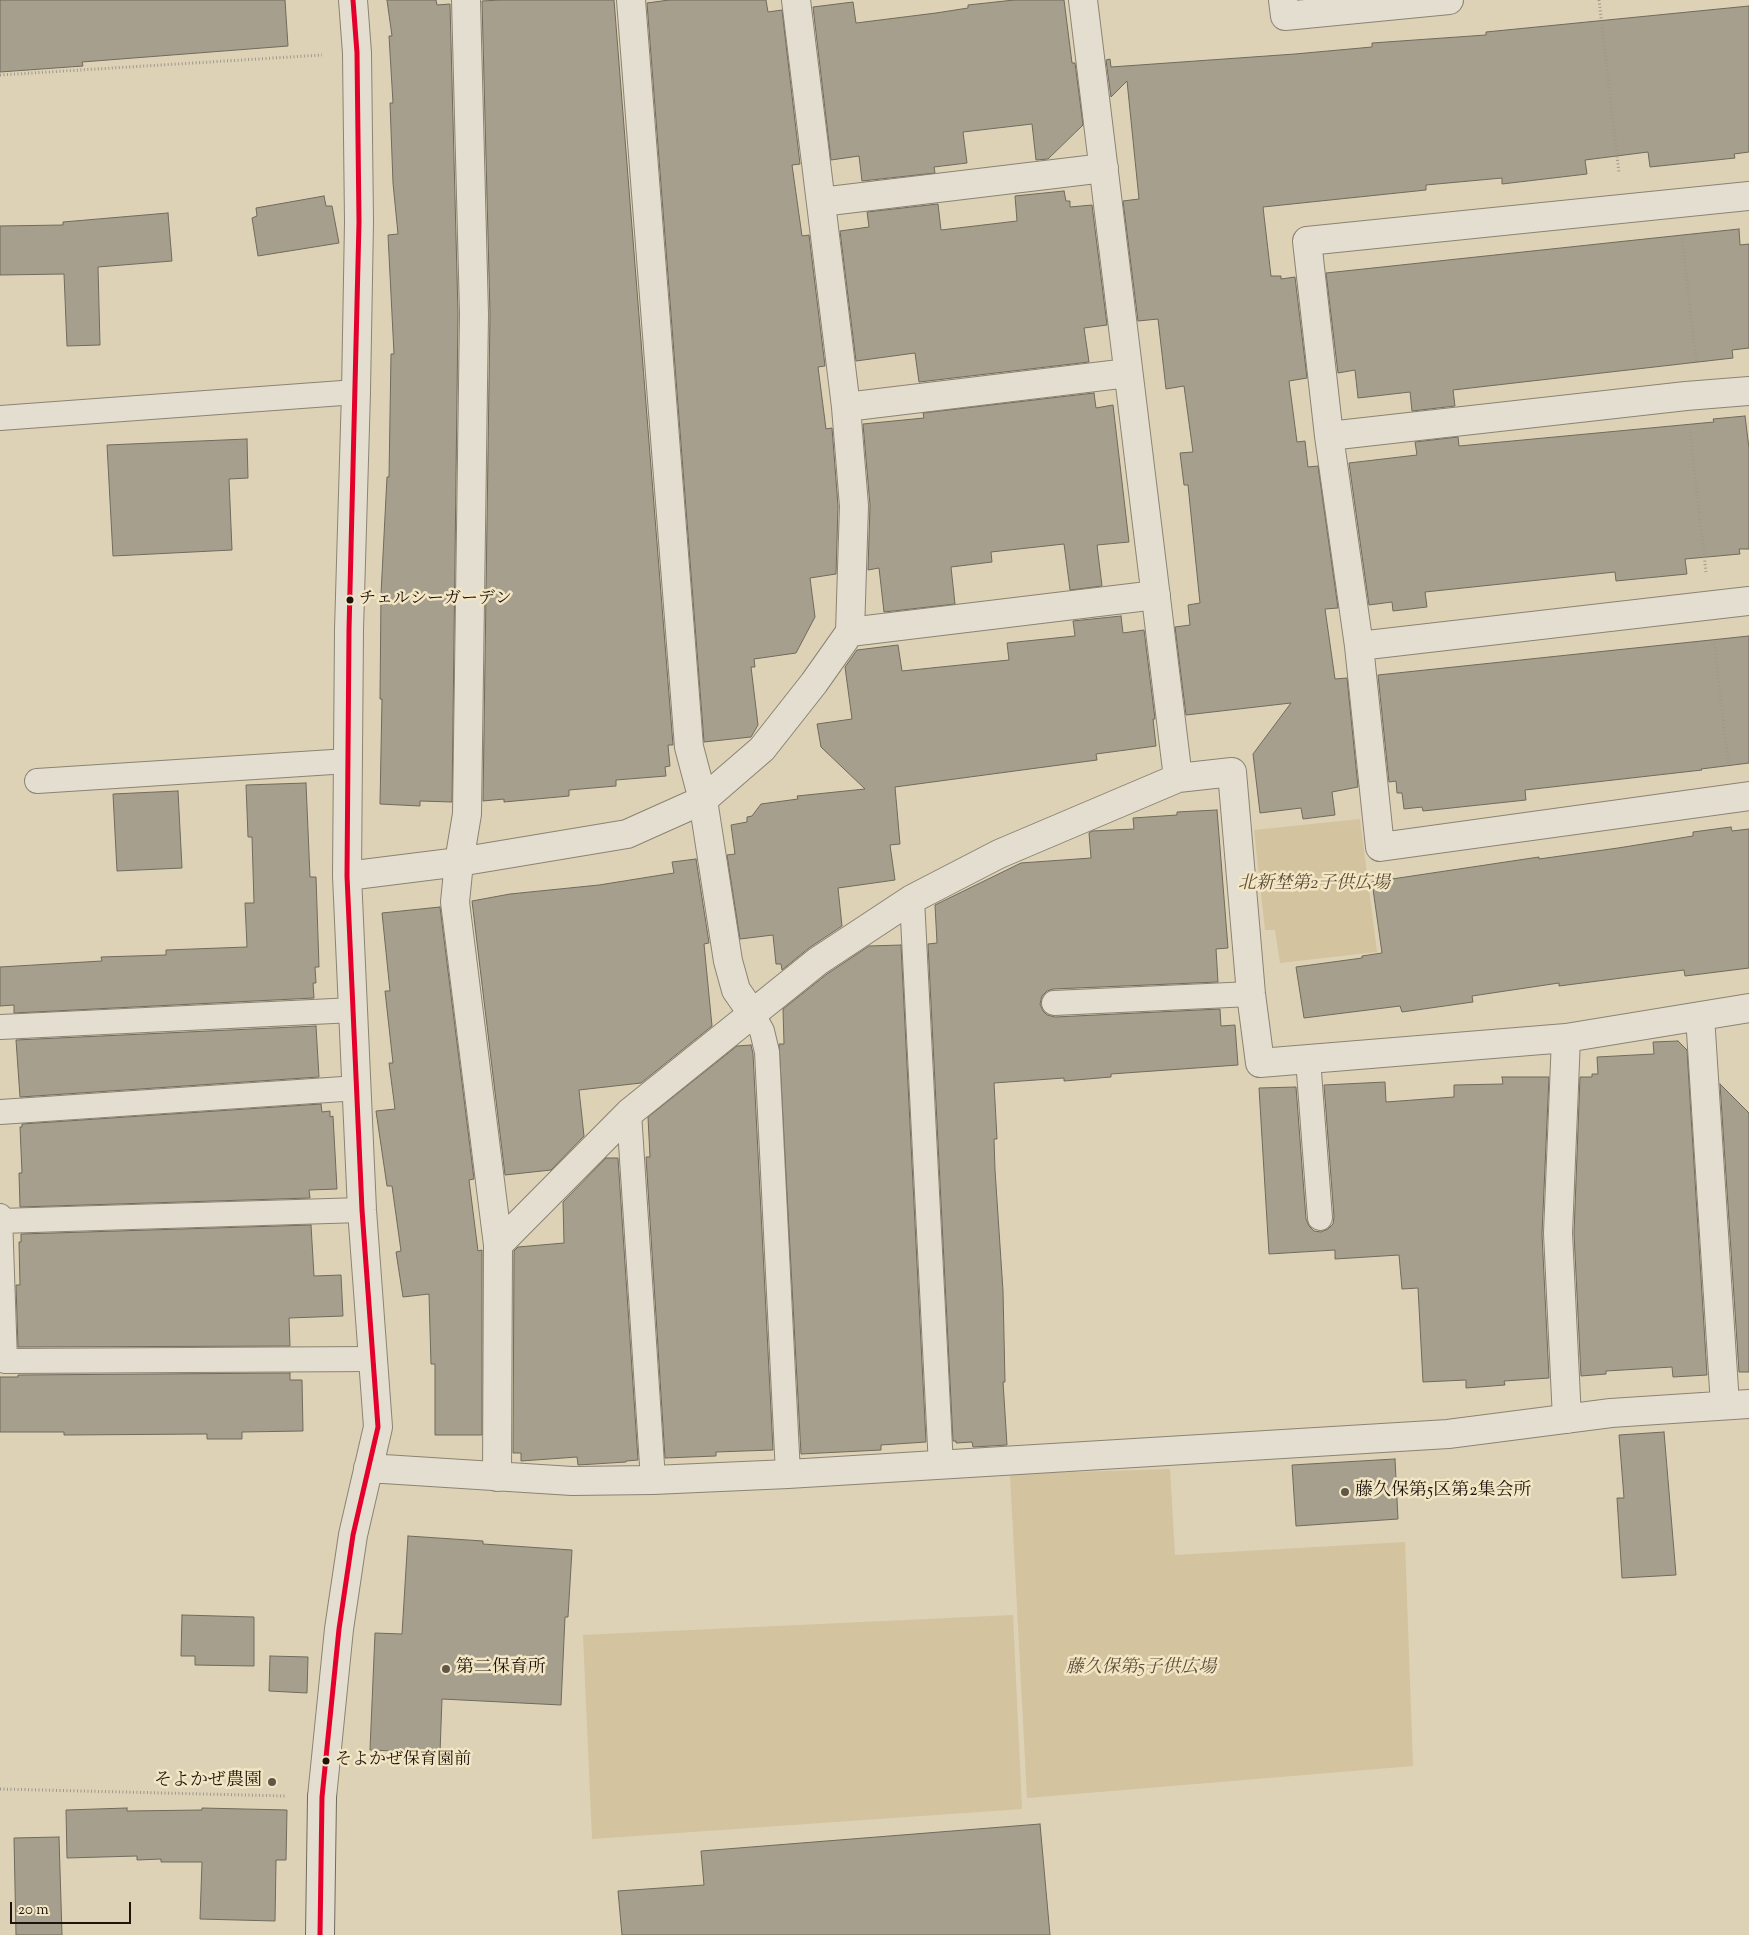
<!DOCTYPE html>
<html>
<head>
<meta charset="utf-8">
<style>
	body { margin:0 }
	#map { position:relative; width:1749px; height:1935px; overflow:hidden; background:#ddd2b6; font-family:"Sorts Mill Goudy",serif }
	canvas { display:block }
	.scale { position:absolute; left:10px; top:1902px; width:121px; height:22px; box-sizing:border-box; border:2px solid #1e140d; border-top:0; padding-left:6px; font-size:15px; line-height:18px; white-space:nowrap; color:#1e140d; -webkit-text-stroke:4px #f3e6c5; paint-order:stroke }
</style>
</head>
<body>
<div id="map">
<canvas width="1749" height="1935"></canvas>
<div class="scale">20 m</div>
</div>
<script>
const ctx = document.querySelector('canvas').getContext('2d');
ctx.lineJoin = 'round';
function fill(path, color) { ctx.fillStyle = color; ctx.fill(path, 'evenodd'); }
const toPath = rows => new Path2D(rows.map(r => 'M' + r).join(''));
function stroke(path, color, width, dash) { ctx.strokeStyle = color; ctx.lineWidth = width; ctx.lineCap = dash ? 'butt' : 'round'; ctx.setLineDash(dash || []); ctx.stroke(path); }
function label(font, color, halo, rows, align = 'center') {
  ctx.font = font + ' "Sorts Mill Goudy","Noto Serif JP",serif'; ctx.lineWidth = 5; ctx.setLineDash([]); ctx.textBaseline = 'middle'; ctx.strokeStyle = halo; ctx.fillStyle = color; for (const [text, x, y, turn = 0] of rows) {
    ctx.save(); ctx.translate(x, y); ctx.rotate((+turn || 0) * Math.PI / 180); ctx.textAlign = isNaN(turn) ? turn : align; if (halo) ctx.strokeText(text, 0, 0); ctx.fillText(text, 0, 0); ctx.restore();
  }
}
fill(toPath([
	[1360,819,1377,952,1280,963,1275,930,1265,930,1254,830],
	[1170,1469,1175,1555,1405,1542,1413,1766,1027,1798,1010,1474],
	[1013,1615,1022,1809,592,1839,583,1635]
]), '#d3c39f');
const building = toPath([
	[0,0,285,0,288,46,82,62,83,66,0,72,0,0],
	[387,0,436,0,437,5,450,4,458,314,452,802,420,801,420,806,380,804,382,699,380,699,381,594,387,477,389,477,391,354,394,354,388,235,398,234,393,183,390,103,393,103,389,36,392,36,387,0],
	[500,0,614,0,673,745,668,745,670,766,665,767,666,776,616,780,616,786,569,790,569,796,504,802,504,799,483,801,490,314,482,1,500,0],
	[669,0,766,0,768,12,782,10,800,164,792,165,802,236,809,235,825,366,818,367,826,429,832,428,838,506,836,574,810,578,815,617,796,653,754,659,755,667,751,667,758,725,751,737,704,742,647,3,669,0],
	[1014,0,1064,0,1072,63,1075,63,1083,125,1048,159,1036,160,1032,124,963,132,967,163,934,167,935,173,862,181,859,156,831,160,813,7,853,2,856,23,936,13,968,8,968,5,1014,0],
	[1749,6,1749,152,1734,154,1735,158,1650,167,1648,152,1585,160,1587,174,1502,184,1502,178,1426,185,1426,190,1263,207,1271,276,1281,276,1281,279,1295,277,1307,378,1289,381,1297,442,1305,441,1308,467,1318,466,1338,608,1325,609,1335,679,1347,678,1358,787,1332,792,1335,815,1303,819,1301,808,1260,813,1253,754,1291,703,1186,715,1175,627,1190,625,1188,605,1200,603,1188,485,1184,485,1180,453,1193,452,1184,386,1166,389,1158,319,1138,321,1123,201,1139,199,1127,81,1111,97,1106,60,1110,59,1111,67,1295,54,1372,47,1372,43,1486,35,1486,32,1749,6],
	[1064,191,1066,201,1070,201,1070,207,1092,205,1107,325,1084,328,1089,362,919,382,915,353,856,361,840,231,869,227,867,212,938,204,941,230,1017,221,1015,196,1064,191],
	[324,196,326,206,332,206,339,243,258,256,252,218,257,216,256,208,324,196],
	[168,213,172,261,98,267,100,345,67,346,64,274,0,275,0,226,63,225,63,222,168,213],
	[1739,229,1740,245,1749,244,1749,348,1732,350,1733,358,1453,390,1455,406,1412,411,1410,392,1358,398,1355,370,1338,373,1326,273,1739,229],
	[1094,393,1096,408,1113,405,1129,542,1097,545,1102,586,1070,590,1064,544,991,552,992,562,951,567,955,604,884,612,879,568,868,570,870,505,863,424,924,418,923,413,1094,393],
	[1745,416,1749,448,1749,549,1739,549,1740,554,1685,559,1687,574,1616,581,1615,572,1425,592,1427,607,1393,611,1392,602,1369,605,1349,463,1417,455,1415,442,1458,437,1459,446,1714,422,1713,419,1745,416],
	[247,439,248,478,229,479,232,550,113,556,107,445,247,439],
	[1121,616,1123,633,1144,630,1155,719,1153,719,1156,746,1096,754,1097,760,895,787,900,844,890,845,895,880,838,888,842,926,809,948,782,970,781,964,776,964,773,935,740,939,727,855,735,854,731,825,747,822,747,817,752,816,761,804,798,799,797,796,865,789,821,747,817,724,852,719,845,667,857,650,898,645,902,671,1009,660,1007,643,1075,636,1073,621,1121,616],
	[1749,636,1749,763,1701,769,1702,770,1525,790,1526,800,1423,811,1422,807,1404,809,1402,793,1397,793,1396,781,1389,782,1378,675,1749,636],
	[306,783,310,877,316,877,319,967,315,967,316,983,313,983,314,998,14,1013,14,1005,0,1006,0,967,102,961,101,957,166,955,166,950,247,947,245,903,254,903,252,837,248,837,246,785,306,783],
	[178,791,182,868,117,871,113,794,178,791],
	[1217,810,1228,948,1216,949,1218,982,1053,989,1047,991,1042,996,1040,1004,1043,1011,1047,1015,1055,1017,1220,1009,1221,1026,1235,1025,1238,1065,1111,1074,1111,1077,1064,1081,1064,1078,994,1083,997,1139,994,1139,995,1170,1003,1291,1005,1382,1003,1382,1007,1445,973,1447,972,1442,956,1443,956,1441,953,1441,928,944,937,943,935,905,1021,863,1091,858,1089,833,1092,831,1134,829,1133,818,1177,815,1177,812,1217,810],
	[1731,827,1732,831,1749,829,1749,968,1685,976,1684,970,1559,986,1559,983,1472,996,1473,1002,1402,1012,1400,1006,1304,1018,1296,967,1362,958,1362,956,1382,953,1372,882,1539,857,1539,859,1618,848,1693,836,1693,832,1731,827],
	[696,859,709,943,704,944,712,1026,641,1083,579,1090,584,1136,551,1170,505,1175,472,901,510,894,599,885,674,873,672,862,696,859],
	[440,907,474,1179,469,1180,478,1251,482,1250,482,1435,435,1435,435,1364,431,1364,429,1294,403,1297,396,1252,401,1251,392,1186,387,1186,376,1111,395,1109,389,1063,393,1063,385,991,390,991,382,913,440,907],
	[901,945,926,1442,881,1445,881,1450,801,1454,779,1044,784,1044,783,1009,827,974,869,946,901,945],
	[316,1026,319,1077,20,1097,16,1040,316,1026],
	[1678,1041,1687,1050,1707,1375,1673,1377,1672,1367,1606,1371,1606,1374,1581,1376,1574,1233,1580,1077,1592,1077,1592,1074,1598,1074,1597,1057,1654,1054,1653,1042,1678,1041],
	[751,1045,753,1054,773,1450,716,1452,716,1456,665,1458,646,1157,650,1157,648,1117,737,1046,751,1045],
	[1502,1077,1549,1077,1542,1234,1549,1378,1504,1381,1505,1385,1466,1388,1466,1380,1423,1382,1418,1288,1402,1289,1399,1255,1335,1259,1335,1250,1269,1254,1259,1088,1296,1087,1306,1219,1309,1226,1314,1231,1321,1232,1328,1229,1333,1224,1334,1217,1324,1085,1385,1082,1386,1102,1454,1097,1454,1085,1503,1084,1502,1077],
	[1720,1084,1749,1113,1749,1372,1739,1372,1720,1084],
	[321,1104,322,1112,330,1111,330,1117,333,1116,337,1189,309,1190,310,1198,20,1207,19,1173,22,1173,20,1127,22,1127,22,1124,321,1104],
	[606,1158,618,1158,638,1460,626,1461,626,1462,578,1465,577,1457,521,1461,521,1453,513,1453,514,1251,518,1247,564,1243,563,1202,606,1158],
	[311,1225,314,1276,341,1275,343,1316,289,1318,290,1346,18,1347,16,1285,20,1285,19,1242,21,1242,21,1234,311,1225],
	[290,1373,290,1380,302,1380,303,1431,242,1432,242,1439,207,1439,207,1434,64,1435,64,1432,0,1432,0,1377,18,1377,18,1375,290,1373],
	[1664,1432,1676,1575,1622,1578,1617,1498,1624,1498,1619,1435,1664,1432],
	[1395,1459,1398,1519,1296,1526,1292,1465,1395,1459],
	[408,1536,483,1541,483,1544,572,1550,568,1617,565,1617,561,1705,442,1699,440,1753,370,1750,375,1633,402,1634,408,1536],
	[182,1615,254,1617,254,1666,195,1665,195,1656,181,1656,182,1615],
	[270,1656,308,1657,307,1693,269,1691,270,1656],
	[127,1808,127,1811,202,1810,202,1808,287,1810,286,1860,276,1860,275,1921,200,1919,202,1862,161,1862,161,1859,137,1860,137,1856,67,1858,66,1810,127,1808],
	[1040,1824,1050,1935,622,1935,618,1891,704,1885,701,1851,1040,1824],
	[59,1837,62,1935,16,1935,14,1838,59,1837]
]);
fill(building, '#a79f8d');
stroke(building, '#716a5c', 1);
const lane = toPath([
	[0,418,356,392],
	[37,781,348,761],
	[912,899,941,1466],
	[1054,1003,1251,994],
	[752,1013,762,1031,767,1052,788,1474],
	[0,1027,354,1010],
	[1308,1059,1320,1218],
	[0,1112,358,1088],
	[629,1113,653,1480],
	[0,1216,5,1361,374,1359],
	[0,1221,362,1210]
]);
const street = toPath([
	[466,0,474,314,467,814,459,862,455,902,498,1245,497,1477],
	[631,0,689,747,703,800,728,961,736,990,752,1013],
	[1083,0,1178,778],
	[1283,0,1285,16,1449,0],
	[1749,196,1307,241,1329,436,1359,646,1380,847,1749,796],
	[821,202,1104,168],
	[846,407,1128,373],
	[1329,436,1686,396,1749,391],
	[850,632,1156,595],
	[1359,646,1749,601],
	[347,876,459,862,627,834,703,800,762,749,814,683,850,632,854,506,846,407,796,0],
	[1700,1016,1725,1405],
	[1566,1038,1558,1233,1567,1419],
	[498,1245,629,1113,818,961,912,899,999,854,1178,778,1232,772,1251,994,1260,1063,1566,1038,1749,1008],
	[368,1468,572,1481,653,1480,788,1474,1448,1434,1611,1413,1749,1404],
	[322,1797,339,1629,353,1535,378,1427,362,1210,347,876,349,630,356,392,359,222,357,53,353,0]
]);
const secondary = toPath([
	[320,1935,322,1797]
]);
stroke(lane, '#8b8373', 26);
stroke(street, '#8b8373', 30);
stroke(secondary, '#716a5c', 30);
stroke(toPath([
	[1599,0,1619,173],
	[0,75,322,55],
	[1682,238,1696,361],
	[1690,432,1706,572],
	[1714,640,1728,763],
	[0,1789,286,1796]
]), '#9e988d', 3, [1, 2.5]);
stroke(lane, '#e3ded0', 24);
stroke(street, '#e3ded0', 28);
stroke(secondary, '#e3ded0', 28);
stroke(toPath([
	[320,1935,322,1797,339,1629,353,1535,378,1427,362,1210,347,876,349,630,359,222,357,53,353,0]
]), '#e4002b', 5);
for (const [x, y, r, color] of [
	[350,600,4.5,"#1e140d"],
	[1345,1492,5,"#615648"],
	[446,1669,5,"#615648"],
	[326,1761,4.5,"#1e140d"],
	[272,1782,5,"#615648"]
]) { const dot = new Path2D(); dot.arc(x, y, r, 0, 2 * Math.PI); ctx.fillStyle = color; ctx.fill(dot); stroke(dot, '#f3e6c5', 2); }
label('17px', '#1e140d', '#f3e6c5', [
	["チェルシーガーデン",359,600],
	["そよかぜ保育園前",335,1761]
], 'left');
label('italic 18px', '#5a4d39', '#f3e6c5', [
	["北新埜第2子供広場",1314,885],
	["藤久保第5子供広場",1141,1669]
]);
label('18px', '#1e140d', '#f3e6c5', [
	["藤久保第5区第2集会所",1355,1492],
	["第二保育所",456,1669],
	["そよかぜ農園",262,1782,"right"]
], 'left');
</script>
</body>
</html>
